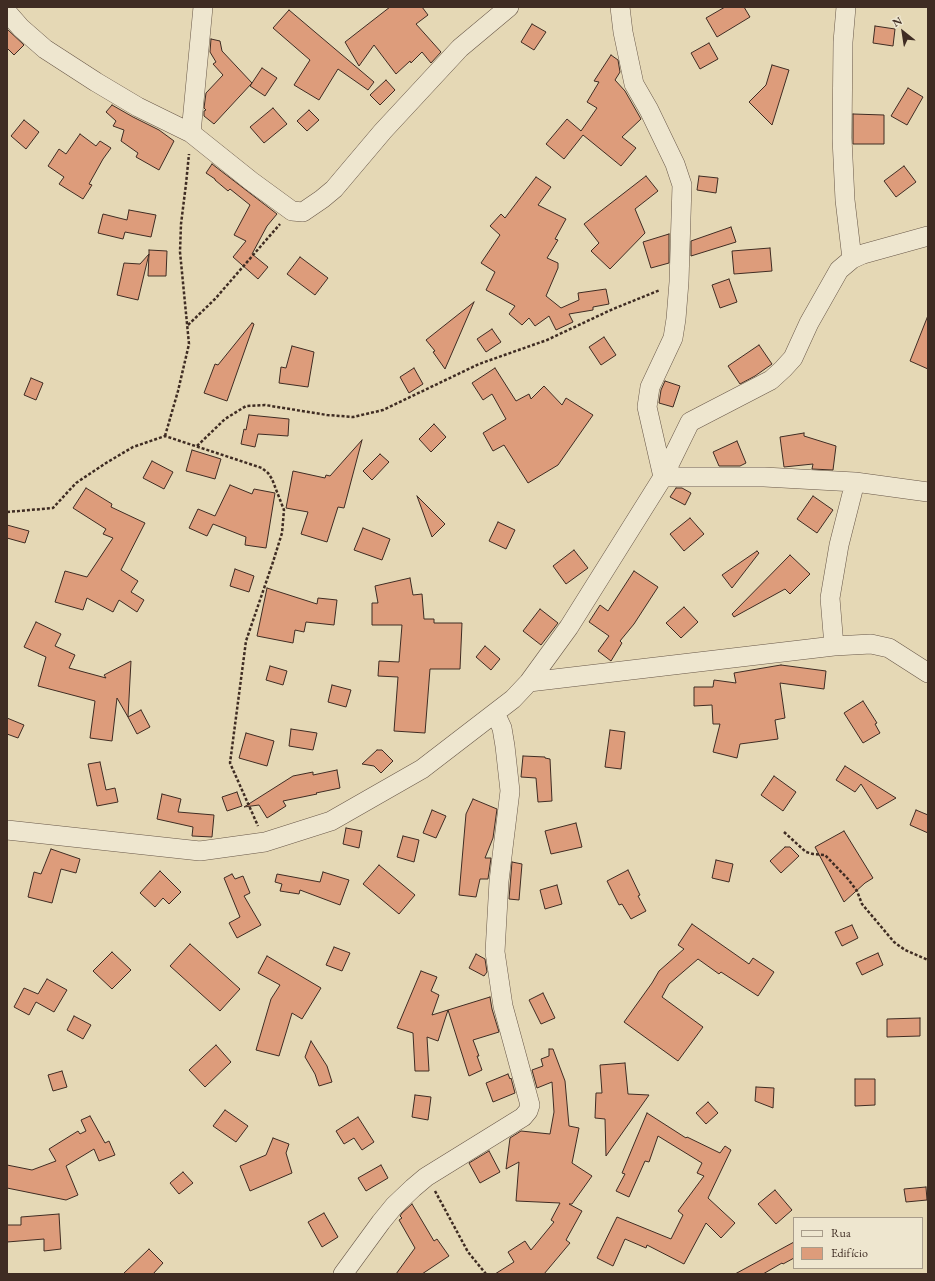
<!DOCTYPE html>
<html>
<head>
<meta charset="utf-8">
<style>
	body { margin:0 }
	#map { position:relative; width:935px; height:1281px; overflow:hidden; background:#e5d8b5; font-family:"EB Garamond",serif }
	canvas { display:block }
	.frame { position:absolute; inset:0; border:8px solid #3f2c23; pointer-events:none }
	.legend { position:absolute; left:793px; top:1217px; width:130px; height:52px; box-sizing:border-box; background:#eee6cf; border:1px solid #a89c8a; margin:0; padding:5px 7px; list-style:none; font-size:12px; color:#3f2c23 }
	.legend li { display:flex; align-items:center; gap:8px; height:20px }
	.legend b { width:20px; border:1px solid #a89c8a }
	.north { position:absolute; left:883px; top:12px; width:40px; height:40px; -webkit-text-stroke:3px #eee6cf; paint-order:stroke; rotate:330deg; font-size:11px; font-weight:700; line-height:16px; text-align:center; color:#3f2c23 }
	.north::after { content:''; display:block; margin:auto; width:14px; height:18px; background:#3f2c23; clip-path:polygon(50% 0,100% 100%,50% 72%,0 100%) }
</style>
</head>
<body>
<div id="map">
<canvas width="935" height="1281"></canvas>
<div class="frame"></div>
<ul class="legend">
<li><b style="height:5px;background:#eee6cf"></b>Rua</li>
<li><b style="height:11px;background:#dd9c7b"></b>Edifício</li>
</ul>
<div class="north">N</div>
</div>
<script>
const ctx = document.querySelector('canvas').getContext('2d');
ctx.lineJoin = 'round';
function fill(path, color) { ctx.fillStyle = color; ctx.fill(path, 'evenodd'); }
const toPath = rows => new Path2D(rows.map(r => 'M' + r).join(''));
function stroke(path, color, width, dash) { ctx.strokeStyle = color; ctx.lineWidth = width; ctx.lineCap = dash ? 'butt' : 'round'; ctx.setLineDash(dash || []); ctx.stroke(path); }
const building = toPath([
	[390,7,422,7,428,15,416,24,441,52,431,63,422,52,411,63,410,61,396,74,374,45,359,66,345,42,390,7],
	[725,7,744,7,750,17,717,37,706,18,725,7],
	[289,10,374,82,368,90,338,69,319,100,294,85,310,60,273,28,289,10],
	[532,24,546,32,534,50,521,42,532,24],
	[875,26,895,29,893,46,873,43,875,26],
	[7,29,24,45,14,55,7,48,7,29],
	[211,39,220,41,222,51,252,83,214,124,204,116,204,111,206,110,204,108,206,93,223,75,213,64,216,62,210,52,211,39],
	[709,43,718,59,700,69,691,53,709,43],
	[611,55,618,60,620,72,615,80,625,91,641,119,622,137,636,148,621,166,583,135,564,159,546,144,567,119,581,131,597,108,587,102,599,82,594,81,611,55],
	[772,65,789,70,772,125,749,102,766,85,772,65],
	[262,68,277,78,265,96,250,86,262,68],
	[386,80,395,90,380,105,370,95,386,80],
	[908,88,923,97,907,125,891,116,908,88],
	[112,105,133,117,159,130,174,141,159,170,136,157,138,153,121,141,124,130,113,126,116,121,106,112,112,105],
	[273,108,287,124,264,143,250,127,273,108],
	[309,110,319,120,307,131,297,121,309,110],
	[853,114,884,115,884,144,853,144,853,114],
	[24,120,39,132,26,149,11,136,24,120],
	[80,134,96,146,100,141,111,148,103,159,89,184,92,185,83,199,59,184,64,177,48,166,59,149,66,154,80,134],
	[212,164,277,214,267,226,252,254,268,267,258,279,233,257,246,241,234,235,250,205,230,189,228,191,215,180,215,179,206,173,212,164],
	[904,166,916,182,896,197,884,181,904,166],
	[646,176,658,191,635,209,645,233,610,269,591,251,599,243,584,224,646,176],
	[699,176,718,178,716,193,697,190,699,176],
	[536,177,551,187,538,205,566,219,555,239,558,240,547,258,558,263,558,268,546,296,561,308,579,300,578,293,606,289,609,304,593,307,593,310,569,314,573,322,556,330,549,316,535,326,529,318,522,325,509,314,515,306,486,290,495,272,481,263,500,235,490,226,501,214,505,218,536,177],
	[129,210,156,215,151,237,125,232,123,239,98,233,103,214,127,220,129,210],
	[731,227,736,242,691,256,691,241,731,227],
	[669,234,669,263,651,268,643,242,669,234],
	[770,248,772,271,734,274,732,251,770,248],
	[149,250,167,251,166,276,148,276,149,254,138,300,117,295,124,263,140,264,149,254,149,250],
	[300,257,328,278,315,295,287,274,300,257],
	[729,279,737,302,720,308,712,285,729,279],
	[474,302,445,369,433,352,435,351,426,340,474,302],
	[927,318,928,319,928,369,910,361,927,318],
	[252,323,254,324,227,401,204,393,215,364,218,365,252,323],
	[492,329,501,342,486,352,477,339,492,329],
	[604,337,616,355,601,365,589,347,604,337],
	[759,345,772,364,755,376,740,384,728,366,759,345],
	[292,346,314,352,308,387,279,383,281,367,286,368,292,346],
	[414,368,423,384,409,393,400,377,414,368],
	[495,368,516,401,529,394,531,399,544,386,562,405,566,398,593,415,558,465,528,483,504,445,493,451,483,433,506,419,492,394,483,400,472,383,495,368],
	[31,378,43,383,36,400,24,395,31,378],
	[665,381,680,386,673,407,659,403,661,390,665,381],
	[249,415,289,419,288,436,258,434,255,447,241,444,244,429,246,430,249,415],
	[434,424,446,437,431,452,419,439,434,424],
	[804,433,804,436,836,446,833,470,812,469,813,464,784,467,780,437,804,433],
	[362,440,344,508,338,507,327,542,301,534,308,512,286,508,293,471,325,478,326,475,330,476,362,440],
	[737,441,746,463,740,466,719,466,713,452,737,441],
	[192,450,221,459,215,479,186,471,192,450],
	[380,454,389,462,372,480,363,471,380,454],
	[152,461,173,472,164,489,143,478,152,461],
	[230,485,252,494,254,489,275,493,266,548,245,545,246,537,213,524,207,536,189,528,198,509,215,516,230,485],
	[86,488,112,504,111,507,145,523,121,570,138,581,131,592,144,600,137,612,119,600,113,612,87,598,83,610,55,602,65,571,87,577,113,538,103,534,106,529,73,508,86,488],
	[676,488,682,488,691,493,685,505,670,497,676,488],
	[417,496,445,524,432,537,417,496],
	[813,496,833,510,817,533,797,519,813,496],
	[690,518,704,534,684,551,670,534,690,518],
	[498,522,515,530,506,549,489,541,498,522],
	[7,525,29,531,25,543,7,538,7,525],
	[363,528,390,539,382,560,354,550,363,528],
	[574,550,588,568,566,584,553,566,574,550],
	[757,551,759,553,732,588,722,575,757,551],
	[790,555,810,574,790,594,785,589,734,617,732,614,790,555],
	[235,569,254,576,249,592,230,586,235,569],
	[634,571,658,587,634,624,620,641,622,643,611,661,598,651,609,636,589,622,600,605,608,611,634,571],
	[410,578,413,595,422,594,424,619,434,619,434,623,462,623,460,669,430,669,425,733,394,731,398,677,378,676,379,661,399,662,402,625,372,625,372,603,378,603,375,586,410,578],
	[267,588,317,604,318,598,337,600,334,625,306,622,304,632,295,630,293,643,257,636,267,588],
	[684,607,698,622,681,638,666,623,684,607],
	[540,609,558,623,541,645,523,631,540,609],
	[36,622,61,634,55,646,75,655,69,668,106,678,104,675,131,661,128,717,117,698,112,741,90,738,95,701,38,686,46,657,24,647,36,622],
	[485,646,500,659,491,670,476,657,485,646],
	[781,665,826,671,824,689,780,683,785,718,775,720,778,739,740,744,737,758,713,752,720,724,713,724,712,705,694,706,694,687,713,687,714,680,736,683,734,673,781,665],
	[270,666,287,671,283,685,266,680,270,666],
	[332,685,351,690,346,707,328,702,332,685],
	[863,701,877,723,875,724,880,733,863,743,844,713,863,701],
	[141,710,150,727,137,734,128,717,141,710],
	[7,718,24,725,18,738,7,734,7,718],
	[291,729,317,733,313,750,289,746,291,729],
	[610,730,625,732,621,769,605,767,610,730],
	[246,733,274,741,267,766,239,758,246,733],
	[377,750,382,750,393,761,381,773,374,766,362,764,377,750],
	[523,756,545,757,545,758,550,759,552,801,538,802,536,778,521,777,523,756],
	[100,762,106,790,115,788,118,802,97,806,88,764,100,762],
	[845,766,864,778,896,798,877,809,861,784,855,792,836,780,845,766],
	[337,770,340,788,316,793,317,794,283,801,286,806,267,818,259,805,244,807,293,776,313,772,313,775,337,770],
	[774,776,796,792,783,811,761,795,774,776],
	[237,792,242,806,227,811,222,797,237,792],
	[162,794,181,799,178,812,214,815,212,837,192,836,193,827,157,819,162,794],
	[473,799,497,809,493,838,485,858,491,858,488,879,480,879,476,897,459,895,466,814,473,799],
	[432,810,446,816,436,838,423,833,432,810],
	[916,810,928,815,928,833,910,825,916,810],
	[576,823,582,847,551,854,545,831,576,823],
	[346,828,362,831,359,848,343,844,346,828],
	[844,831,873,878,865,883,844,902,815,847,844,831],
	[403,836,419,840,414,862,397,857,403,836],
	[785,847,790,847,799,856,781,873,770,861,785,847],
	[51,849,80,859,76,873,61,869,52,903,28,897,34,872,41,874,51,849],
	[716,860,733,864,729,882,712,878,716,860],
	[512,862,522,864,519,900,509,899,512,862],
	[379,865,415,895,399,914,363,884,379,865],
	[628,870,640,895,638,896,646,911,631,919,622,904,619,905,607,881,628,870],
	[160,871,181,892,169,904,163,898,155,907,140,893,160,871],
	[323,872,349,880,340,905,300,890,299,894,280,891,282,884,275,882,277,874,320,882,323,872],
	[232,874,235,879,243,876,250,893,244,896,261,925,237,938,229,923,240,917,224,878,232,874],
	[557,885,562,904,545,909,540,890,557,885],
	[692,924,749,964,753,958,774,972,758,996,721,972,719,974,698,959,669,984,662,997,703,1027,678,1061,624,1022,652,983,659,971,684,949,678,945,692,924],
	[852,925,858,938,842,946,835,932,852,925],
	[190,944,240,989,220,1011,170,966,190,944],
	[334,947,350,953,342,971,326,965,334,947],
	[112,952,131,970,112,989,93,971,112,952],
	[878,953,883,965,862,975,856,963,878,953],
	[476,954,485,959,487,972,484,976,469,968,476,954],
	[267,956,321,988,302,1019,292,1013,279,1056,256,1050,271,999,280,985,258,973,267,956],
	[421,971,437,977,431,991,439,995,432,1015,448,1010,438,1041,427,1037,429,1071,415,1071,413,1033,397,1028,421,971],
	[47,979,67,990,54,1012,36,1002,29,1015,14,1007,24,988,38,994,47,979],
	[543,993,555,1018,541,1024,529,1000,543,993],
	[490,997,492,1009,499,1032,473,1040,479,1056,477,1056,482,1070,469,1076,448,1010,490,997],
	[74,1016,91,1025,83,1039,67,1030,74,1016],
	[920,1018,920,1036,887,1037,887,1019,920,1018],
	[311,1041,327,1066,332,1082,319,1086,315,1074,305,1057,311,1041],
	[216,1045,231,1062,205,1087,189,1070,216,1045],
	[549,1049,553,1049,565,1081,569,1126,579,1128,572,1163,592,1176,572,1204,569,1204,582,1211,566,1240,570,1243,544,1274,495,1274,514,1262,508,1252,525,1241,531,1250,554,1222,551,1220,560,1203,516,1201,519,1162,506,1169,510,1138,521,1131,550,1134,554,1112,552,1082,537,1088,532,1070,543,1066,541,1059,549,1056,549,1049],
	[625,1063,628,1094,649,1095,606,1156,605,1119,595,1118,596,1093,602,1093,600,1065,625,1063],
	[62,1071,67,1087,53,1091,48,1075,62,1071],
	[508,1074,510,1079,511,1078,515,1093,493,1102,486,1083,508,1074],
	[855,1079,875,1079,875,1105,855,1106,855,1079],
	[756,1087,774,1088,773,1108,755,1101,756,1087],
	[415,1095,431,1097,428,1120,412,1117,415,1095],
	[708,1102,718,1113,706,1124,696,1113,708,1102],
	[225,1110,248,1126,236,1142,213,1126,225,1110],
	[647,1113,686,1138,687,1137,720,1153,725,1146,731,1150,708,1198,735,1223,721,1238,706,1223,684,1264,647,1245,646,1248,625,1239,613,1266,597,1258,617,1217,671,1239,683,1215,678,1211,704,1176,697,1173,702,1163,658,1136,649,1162,645,1161,629,1197,616,1191,625,1174,622,1173,647,1113],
	[90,1116,105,1143,109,1141,115,1155,99,1161,94,1149,66,1166,78,1195,66,1200,7,1188,7,1165,32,1170,56,1161,49,1149,78,1131,80,1134,86,1131,81,1120,90,1116],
	[358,1117,374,1142,362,1150,354,1138,344,1144,336,1131,358,1117],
	[273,1138,289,1144,286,1153,292,1173,250,1191,240,1166,266,1155,273,1138],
	[489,1151,500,1172,480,1183,469,1163,489,1151],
	[381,1165,388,1178,366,1191,358,1178,381,1165],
	[183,1172,193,1183,179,1194,170,1183,183,1172],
	[926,1187,927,1200,906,1202,904,1189,926,1187],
	[775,1190,792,1210,776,1224,758,1204,775,1190],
	[412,1204,434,1241,437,1239,449,1256,422,1274,396,1274,415,1248,399,1220,402,1218,400,1216,402,1213,412,1204],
	[324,1213,338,1237,322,1247,308,1222,324,1213],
	[59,1214,61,1249,44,1251,44,1239,7,1242,7,1225,21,1225,21,1217,59,1214],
	[794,1242,794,1258,783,1264,782,1263,763,1274,735,1274,794,1242],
	[149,1249,163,1263,153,1274,123,1274,149,1249]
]);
fill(building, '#dd9c7b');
stroke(building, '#3f2c23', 1);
const street = toPath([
	[620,7,623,32,634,84,649,110,675,164,682,185,679,282,676,319,673,338,650,387,647,407,663,477],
	[846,7,843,42,842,138,845,200,852,259],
	[7,12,21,28,45,49,96,82,138,107,191,133,251,181,292,211,303,212,322,199,334,189,383,131,460,48,509,7],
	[191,133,203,7],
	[663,477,764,477,855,482,928,492],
	[834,646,830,598,839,545,855,482],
	[529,682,834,646,871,644,889,648,928,673],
	[7,830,200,851,265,842,331,821,422,769,513,699,529,682,569,627,663,477,690,422,771,380,783,369,793,358,809,323,839,270,852,259,863,254,928,236],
	[343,1274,381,1222,394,1206,413,1188,426,1177,523,1117,528,1111,530,1105,503,1006,495,952,499,881,510,791,505,746,502,728,495,713]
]);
stroke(street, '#685748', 20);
stroke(toPath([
	[188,325,215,299,280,224],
	[165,436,178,391,189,344,180,252,181,224,186,184,189,154],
	[197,446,225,419,246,406,265,405,327,415,353,417,383,410,479,364,547,340,613,309,660,290],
	[7,512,53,508,76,483,106,463,133,447,165,436,262,468,268,473,272,479,284,510,282,533,273,562,246,641,230,763,258,826],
	[784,832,806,852,813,854,825,855,848,879,857,891,862,904,894,942,905,950,928,960],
	[435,1191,468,1252,486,1274]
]), '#3f2c23', 2.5, [3, 2]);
stroke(street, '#eee6cf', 19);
</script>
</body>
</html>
